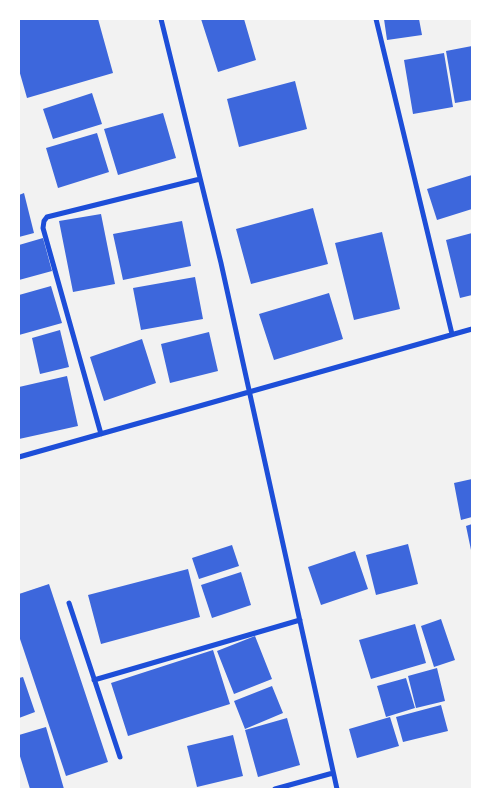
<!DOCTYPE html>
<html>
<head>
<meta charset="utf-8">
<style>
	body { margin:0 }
	#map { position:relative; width:491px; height:808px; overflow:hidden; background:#f2f2f2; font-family:Jost,sans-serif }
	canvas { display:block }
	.frame { position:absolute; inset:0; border:20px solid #fff; pointer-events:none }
</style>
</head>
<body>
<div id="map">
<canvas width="491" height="808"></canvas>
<div class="frame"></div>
</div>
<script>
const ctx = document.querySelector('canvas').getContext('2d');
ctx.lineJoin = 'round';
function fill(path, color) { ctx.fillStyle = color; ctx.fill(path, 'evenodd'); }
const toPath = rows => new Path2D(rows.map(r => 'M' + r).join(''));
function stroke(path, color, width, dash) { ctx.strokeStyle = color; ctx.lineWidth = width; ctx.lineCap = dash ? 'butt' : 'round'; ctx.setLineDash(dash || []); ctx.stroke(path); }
fill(toPath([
	[19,19,98,19,113,73,27,98,19,70],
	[201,19,244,19,256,60,218,72],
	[384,19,419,19,422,35,387,40],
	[472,46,472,100,455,103,446,51],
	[444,53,453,107,413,114,404,60],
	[295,81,307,129,239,147,227,99],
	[92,93,102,124,53,139,43,109],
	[163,113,176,158,118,175,104,129],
	[97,133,109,172,58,188,46,148],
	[472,175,472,209,437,220,427,189],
	[24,193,34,233,19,237,19,195],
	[313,208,328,264,251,284,236,229],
	[101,214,115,284,73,292,59,221],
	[182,221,191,266,123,280,113,234],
	[382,232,400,309,354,320,335,243],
	[472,233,472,295,460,298,446,240],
	[43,238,52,271,19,280,19,245],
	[195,277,203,319,141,330,133,288],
	[51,286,62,323,19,335,19,295],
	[329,293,343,339,274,360,259,314],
	[60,330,69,367,40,374,32,338],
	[209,332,218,371,170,383,161,344],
	[142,339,156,383,104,401,90,357],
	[67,376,78,426,19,439,19,387],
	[472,479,472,517,461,520,454,483],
	[472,524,472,550,471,550,466,526],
	[408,544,418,584,376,595,366,555],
	[232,545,239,566,199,579,192,558],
	[355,551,368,589,321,605,308,567],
	[188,569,200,617,101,644,88,595],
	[241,572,251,605,212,618,201,585],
	[49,584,108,762,66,776,19,636,19,594],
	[441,619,455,660,434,667,421,626],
	[415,624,426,663,371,679,359,640],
	[255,636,272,679,234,694,217,651],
	[213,650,230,704,128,736,111,683],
	[437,668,445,701,416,708,408,676],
	[23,677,35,712,19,718,19,678],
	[406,678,415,708,386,717,377,686],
	[272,686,283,713,245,729,234,701],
	[441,705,448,731,403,742,396,717],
	[390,717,399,746,357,758,349,729],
	[287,718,300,765,258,777,245,730],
	[46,727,64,789,30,789,19,753,19,735],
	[233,735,243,776,197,787,187,746]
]), '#3d67dc');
stroke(toPath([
	[161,19,221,263,337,789],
	[376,19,452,334],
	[101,434,43,228,44,221,47,217,200,179],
	[19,457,472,329],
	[69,603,120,757],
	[94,680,300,620],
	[275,789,333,773]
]), '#1d4ed8', 5);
</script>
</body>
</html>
